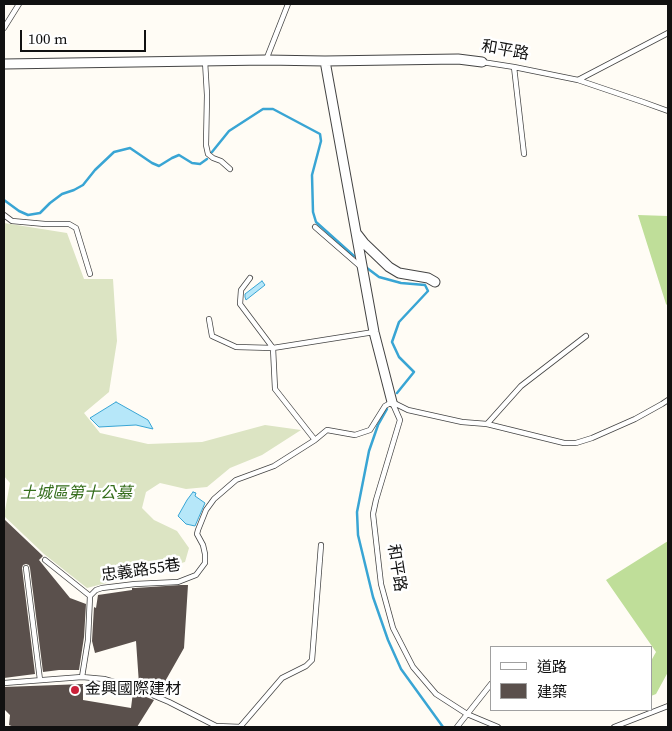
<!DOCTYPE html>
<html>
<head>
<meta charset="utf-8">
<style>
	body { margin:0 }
	#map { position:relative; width:672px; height:731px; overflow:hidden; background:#fffcf5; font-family:"Source Serif 4","Noto Sans TC",serif }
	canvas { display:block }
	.frame { position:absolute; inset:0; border:5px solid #111; pointer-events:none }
	.legend { position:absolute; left:490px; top:646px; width:162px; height:65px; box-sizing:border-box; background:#fff; border:1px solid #a0a0a0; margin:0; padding:6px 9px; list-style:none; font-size:15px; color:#111 }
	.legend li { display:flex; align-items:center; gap:10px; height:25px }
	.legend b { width:25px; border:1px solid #a0a0a0 }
	.scale { position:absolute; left:20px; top:30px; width:126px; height:22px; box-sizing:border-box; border:2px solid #111; border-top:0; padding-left:6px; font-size:15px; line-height:18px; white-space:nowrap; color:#111; -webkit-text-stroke:4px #fff; paint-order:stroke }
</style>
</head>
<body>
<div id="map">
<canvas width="672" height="731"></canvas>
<div class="frame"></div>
<ul class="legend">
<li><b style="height:6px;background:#fff"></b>道路</li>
<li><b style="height:14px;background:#5a504c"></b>建築</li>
</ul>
<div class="scale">100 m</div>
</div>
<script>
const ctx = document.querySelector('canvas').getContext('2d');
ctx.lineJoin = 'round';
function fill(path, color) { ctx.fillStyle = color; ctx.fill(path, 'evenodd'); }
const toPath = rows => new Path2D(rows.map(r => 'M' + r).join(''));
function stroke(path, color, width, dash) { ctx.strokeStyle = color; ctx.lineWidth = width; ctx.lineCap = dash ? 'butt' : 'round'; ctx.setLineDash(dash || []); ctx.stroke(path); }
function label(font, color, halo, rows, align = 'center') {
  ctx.font = font + ' "Source Serif 4","Noto Sans TC",serif'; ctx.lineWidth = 5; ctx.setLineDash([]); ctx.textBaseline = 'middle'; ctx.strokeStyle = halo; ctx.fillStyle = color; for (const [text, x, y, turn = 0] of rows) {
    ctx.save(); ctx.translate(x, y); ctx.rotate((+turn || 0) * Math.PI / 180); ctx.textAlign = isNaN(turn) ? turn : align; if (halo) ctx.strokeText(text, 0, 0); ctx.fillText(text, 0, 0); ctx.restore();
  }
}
fill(toPath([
	[638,215,668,216,668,306,666,304],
	[668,541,668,672,656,694,651,696,651,661,656,652,606,580]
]), '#bfde99');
fill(toPath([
	[4,223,67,233,84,279,113,279,117,341,109,392,84,413,100,433,148,444,202,442,265,425,301,430,262,455,230,468,207,487,186,489,160,483,146,492,142,508,154,520,177,531,189,548,185,562,152,571,87,588,44,554,4,516,10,483,4,476]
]), '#dce4c3');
const water = toPath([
	[262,281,265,285,246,300,245,297,245,294,262,281],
	[116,402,148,420,153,429,136,425,99,427,90,418,116,402],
	[193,492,196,493,195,496,205,503,195,526,186,524,178,516,187,500,193,492]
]);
fill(water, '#b6e7f9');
stroke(water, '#39a5d4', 1);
stroke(toPath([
	[212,152,229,131,263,109,273,109,320,134,321,141,312,175,313,212,316,222,354,256],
	[4,200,19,211,28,215,40,213,50,203,62,194,74,190,83,185,95,170,114,152,130,148,152,163,159,166,172,158,179,155,192,163,200,164,207,159],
	[367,268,379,277,401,283,425,285,428,291,399,322,392,342,399,357,414,372,397,393],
	[387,409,378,425,369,451,357,512,358,535,373,597,388,640,401,669,443,727]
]), '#39a5d4', 2.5);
fill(toPath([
	[4,519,43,556,39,560,70,598,86,604,84,637,79,670,59,670,43,672,30,568,29,565,26,564,23,565,22,568,35,674,4,678],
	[181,585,188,585,184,648,163,685,139,684,136,641,95,653,92,641,94,607,96,608,98,595,132,590,132,588,135,588],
	[83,684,83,700,131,708,133,692,154,700,137,727,14,727,9,725,10,715,4,709,4,687]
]), '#5a504c');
const service = toPath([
	[4,28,19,4],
	[266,60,288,4],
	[205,61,207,95,206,145,208,154,213,158,221,161,230,169],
	[482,62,514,67,578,80,668,33],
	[514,67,524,154],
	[578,80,643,102,668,111],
	[4,215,12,221,45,224,69,224,76,228,90,274],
	[315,227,361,267],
	[250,278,241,290,240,304,273,348,374,332],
	[209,319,212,336,236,347,273,348,275,389,315,440,327,430,355,435,370,430,385,406,392,402],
	[392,402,400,420,376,500,373,514,381,584,393,628,413,667,436,694,467,714,498,727],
	[392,402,408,410,462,422,487,424,564,443,576,443,592,438,635,419,662,404,668,400],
	[487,424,521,386,586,336],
	[45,560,90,596],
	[26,568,40,680],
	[82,677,88,640,90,596,96,590,102,588,135,584,178,582,196,575,205,563,205,554,203,545,197,534,198,530,206,510,214,499,236,480,274,466,315,440],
	[4,683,82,677,104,679,138,689,169,702,216,726,242,727],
	[240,727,282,678,306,666,312,660,321,545],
	[457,727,491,684],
	[614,727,668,706]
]);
const minor = toPath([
	[325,61,374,332,392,402],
	[4,64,266,60,325,61,458,59,482,62],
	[357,234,364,243,389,267,399,273,428,278,435,282]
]);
stroke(service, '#444', 6);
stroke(minor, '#444', 11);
stroke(service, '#fff', 4.5);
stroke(minor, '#fff', 9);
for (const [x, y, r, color] of [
	[75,690,5,"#ca2038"]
]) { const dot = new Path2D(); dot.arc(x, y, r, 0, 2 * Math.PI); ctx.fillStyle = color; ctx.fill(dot); stroke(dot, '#fff', 2); }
label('16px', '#111', '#fff', [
	["和平路",505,51,10],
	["和平路",396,568,81],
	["忠義路55巷",141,571,-8]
]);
label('italic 16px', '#356e1c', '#fff', [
	["土城區第十公墓",76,494]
]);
label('16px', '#111', '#fff', [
	["金興國際建材",85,690]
], 'left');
</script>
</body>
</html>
